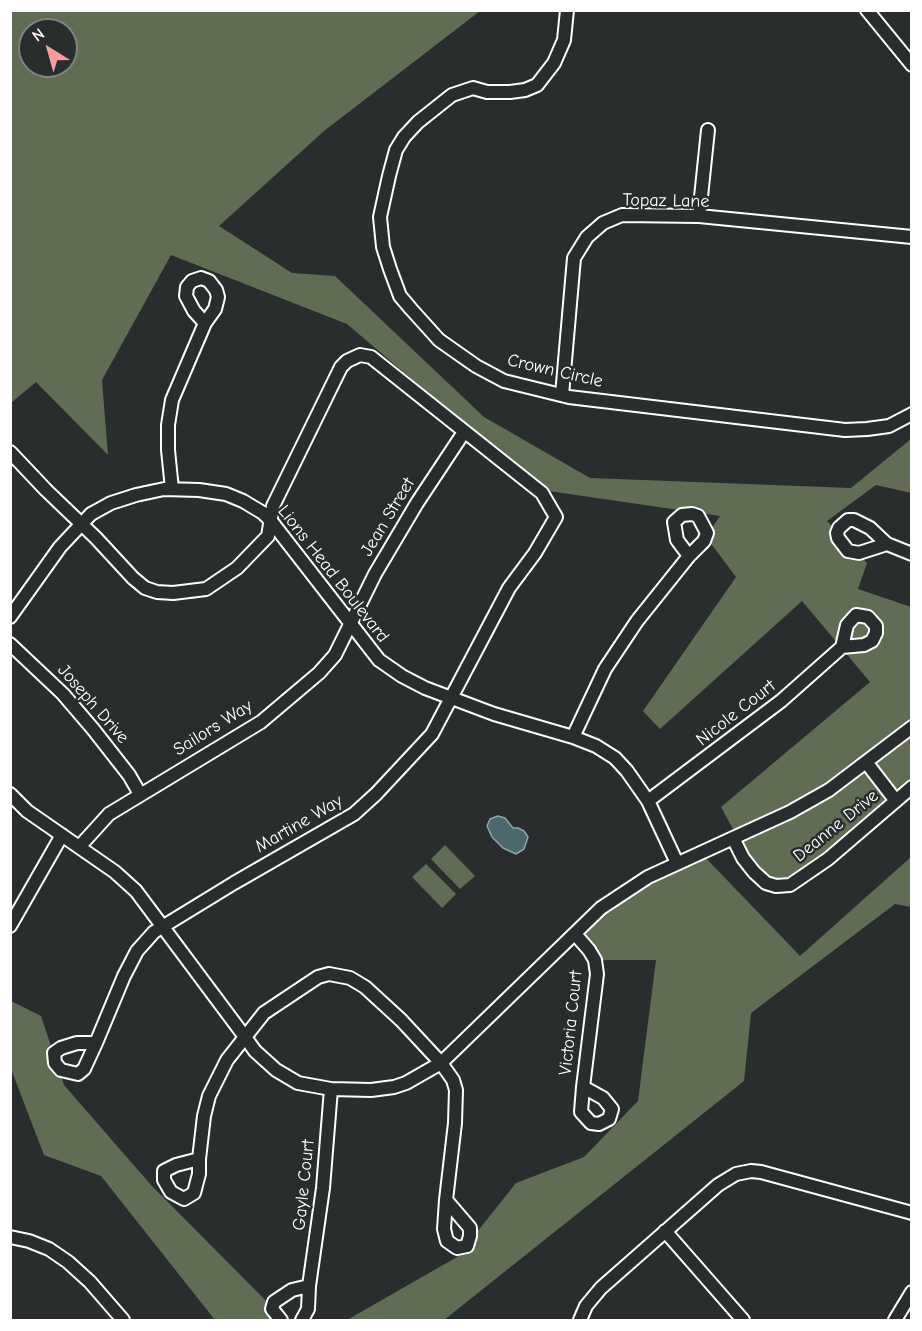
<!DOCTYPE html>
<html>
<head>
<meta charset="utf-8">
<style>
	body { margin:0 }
	#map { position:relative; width:922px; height:1331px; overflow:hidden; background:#2a2d2e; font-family:"Comic Neue",sans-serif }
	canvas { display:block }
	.frame { position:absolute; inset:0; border:12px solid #fff; pointer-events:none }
	.north { position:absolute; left:18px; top:18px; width:60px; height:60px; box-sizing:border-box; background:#2a2d2e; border:2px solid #7f8182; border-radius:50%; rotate:323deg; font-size:16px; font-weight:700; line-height:24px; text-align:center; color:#fff }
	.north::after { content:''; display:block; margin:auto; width:21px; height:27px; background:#ff9aa2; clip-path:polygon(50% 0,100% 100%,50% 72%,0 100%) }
</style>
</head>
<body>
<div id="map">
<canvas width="922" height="1331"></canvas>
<div class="frame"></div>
<div class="north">N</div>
</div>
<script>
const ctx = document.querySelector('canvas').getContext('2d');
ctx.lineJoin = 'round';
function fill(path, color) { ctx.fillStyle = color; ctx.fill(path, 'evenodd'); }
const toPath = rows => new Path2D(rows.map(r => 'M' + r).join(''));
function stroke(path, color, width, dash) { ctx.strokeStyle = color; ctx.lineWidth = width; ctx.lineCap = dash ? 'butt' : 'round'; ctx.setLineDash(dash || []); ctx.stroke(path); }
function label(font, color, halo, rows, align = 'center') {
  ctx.font = font + ' "Comic Neue",sans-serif'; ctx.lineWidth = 5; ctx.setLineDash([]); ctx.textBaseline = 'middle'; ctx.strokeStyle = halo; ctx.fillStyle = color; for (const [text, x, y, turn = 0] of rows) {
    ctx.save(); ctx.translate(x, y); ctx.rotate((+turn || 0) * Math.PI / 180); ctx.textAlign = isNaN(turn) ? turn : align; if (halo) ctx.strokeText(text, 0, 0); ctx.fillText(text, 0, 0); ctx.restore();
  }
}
fill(toPath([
	[11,11,480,11,324,131,219,226,292,273,335,276,484,417,590,478,851,488,911,439,911,493,876,485,827,521,867,563,858,589,911,607,911,781,801,880,761,881,721,807,870,682,802,601,660,729,643,711,736,577,706,537,720,516,542,490,347,324,171,255,102,380,108,455,36,382,11,403],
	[30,30,66,30,66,66,30,66],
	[445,845,475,876,460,889,431,859],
	[702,854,800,956,911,857,911,907,895,904,751,1013,744,1081,444,1320,347,1320,457,1257,516,1183,584,1157,638,1101,656,960,594,960,576,933,673,866],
	[426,864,456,894,442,908,412,877],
	[11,1001,41,1016,64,1085,151,1185,285,1320,215,1320,101,1176,44,1155,11,1069]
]), '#606d54');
const water = toPath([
	[498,816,505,818,513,828,518,828,524,831,528,837,524,849,516,854,503,848,492,837,487,826,490,819,498,816]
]);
fill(water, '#4b686e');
stroke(water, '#93a4a8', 1.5);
const street = toPath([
	[567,10,564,40,554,63,537,85,525,90,510,92,487,92,473,88,452,95,418,122,404,137,396,150,389,176,380,217,383,247,390,269,400,296,411,309,439,340,476,366,504,381,569,397,845,430,867,429,889,426,912,414],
	[867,10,912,65],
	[699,216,708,130],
	[201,278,209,281,216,290,218,297,215,309,205,323,194,311,186,296,187,287,192,281,201,278],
	[562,395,574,258,587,237,603,223,622,215,699,216,912,237],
	[10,452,46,490,96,538,133,578,145,588,157,592,173,593,206,589,237,568,268,536,273,506,341,367,347,361,360,355,371,357,542,493,556,517,535,553,509,588,432,734,376,794,354,814,234,883,154,932,137,951,124,976,96,1043],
	[172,489,168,450,168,425,172,400,205,323],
	[692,514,698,516,707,533,704,541,689,556,677,540,674,522,682,515,692,514],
	[848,520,854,520,870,528,887,544,859,553,848,551,838,538,837,533,839,528,848,520],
	[887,544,912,554],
	[856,615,868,617,876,626,876,633,872,641,864,645,842,647,847,625,856,615],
	[10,617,60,547,91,514,111,503,136,495,164,489,199,490,226,494,243,501,263,513,271,521,379,660,402,676,425,688,494,714,573,737,596,746,615,758,627,771,648,801,677,863],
	[10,644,63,694,93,729,129,775,140,794],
	[573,737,605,669,637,621,689,556],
	[866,762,896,801],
	[10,794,27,811,115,872,136,891,245,1037,255,1051,276,1070,298,1083,331,1089,371,1090,394,1087,406,1083,441,1063,601,908,648,877,790,812,829,790,912,727],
	[648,801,781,701,842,647],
	[733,838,743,858,754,872,766,883,776,886,790,885,828,859,912,787],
	[80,846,109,814,261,722,319,673,335,655,375,574,417,503,464,432],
	[10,926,62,835],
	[575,934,589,950,595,960,597,974,583,1087],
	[77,1043,96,1043,84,1069,78,1074,61,1070,55,1063,54,1053,61,1048,77,1043],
	[583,1087,603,1098,612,1109,609,1119,599,1124,591,1123,581,1112,583,1087],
	[199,1159,204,1116,209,1096,227,1060,264,1013,318,977,329,974,350,978,365,987,401,1020,441,1063,453,1080,456,1090,455,1123,446,1200,444,1229,447,1241,457,1248,467,1246,470,1236,470,1228,446,1200],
	[199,1159,199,1174,194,1193,184,1199,171,1192,164,1180,164,1171,176,1165,199,1159],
	[665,1231,743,1320],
	[10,1237,29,1241,49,1249,68,1262,90,1282,123,1320],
	[309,1286,323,1188,331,1089],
	[281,1320,272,1309,274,1302,292,1290,309,1286,308,1309,302,1320],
	[580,1320,586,1306,601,1288,718,1185,736,1174,751,1171,761,1172,912,1213],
	[895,1320,912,1292]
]);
stroke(street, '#fff', 16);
stroke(street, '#2a2d2e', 12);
label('18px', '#fff', '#2a2d2e', [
	["Topaz Lane",666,201,1],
	["Crown Circle",555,371,13],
	["Jean Street",388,517,-59],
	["Lions Head Boulevard",333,574,52],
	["Joseph Drive",93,704,49],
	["Nicole Court",736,713,-38],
	["Sailors Way",213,728,-32],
	["Martine Way",299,824,-30],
	["Deanne Drive",836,826,-39],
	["Victoria Court",571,1023,-84],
	["Gayle Court",304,1185,-84]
]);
</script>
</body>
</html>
